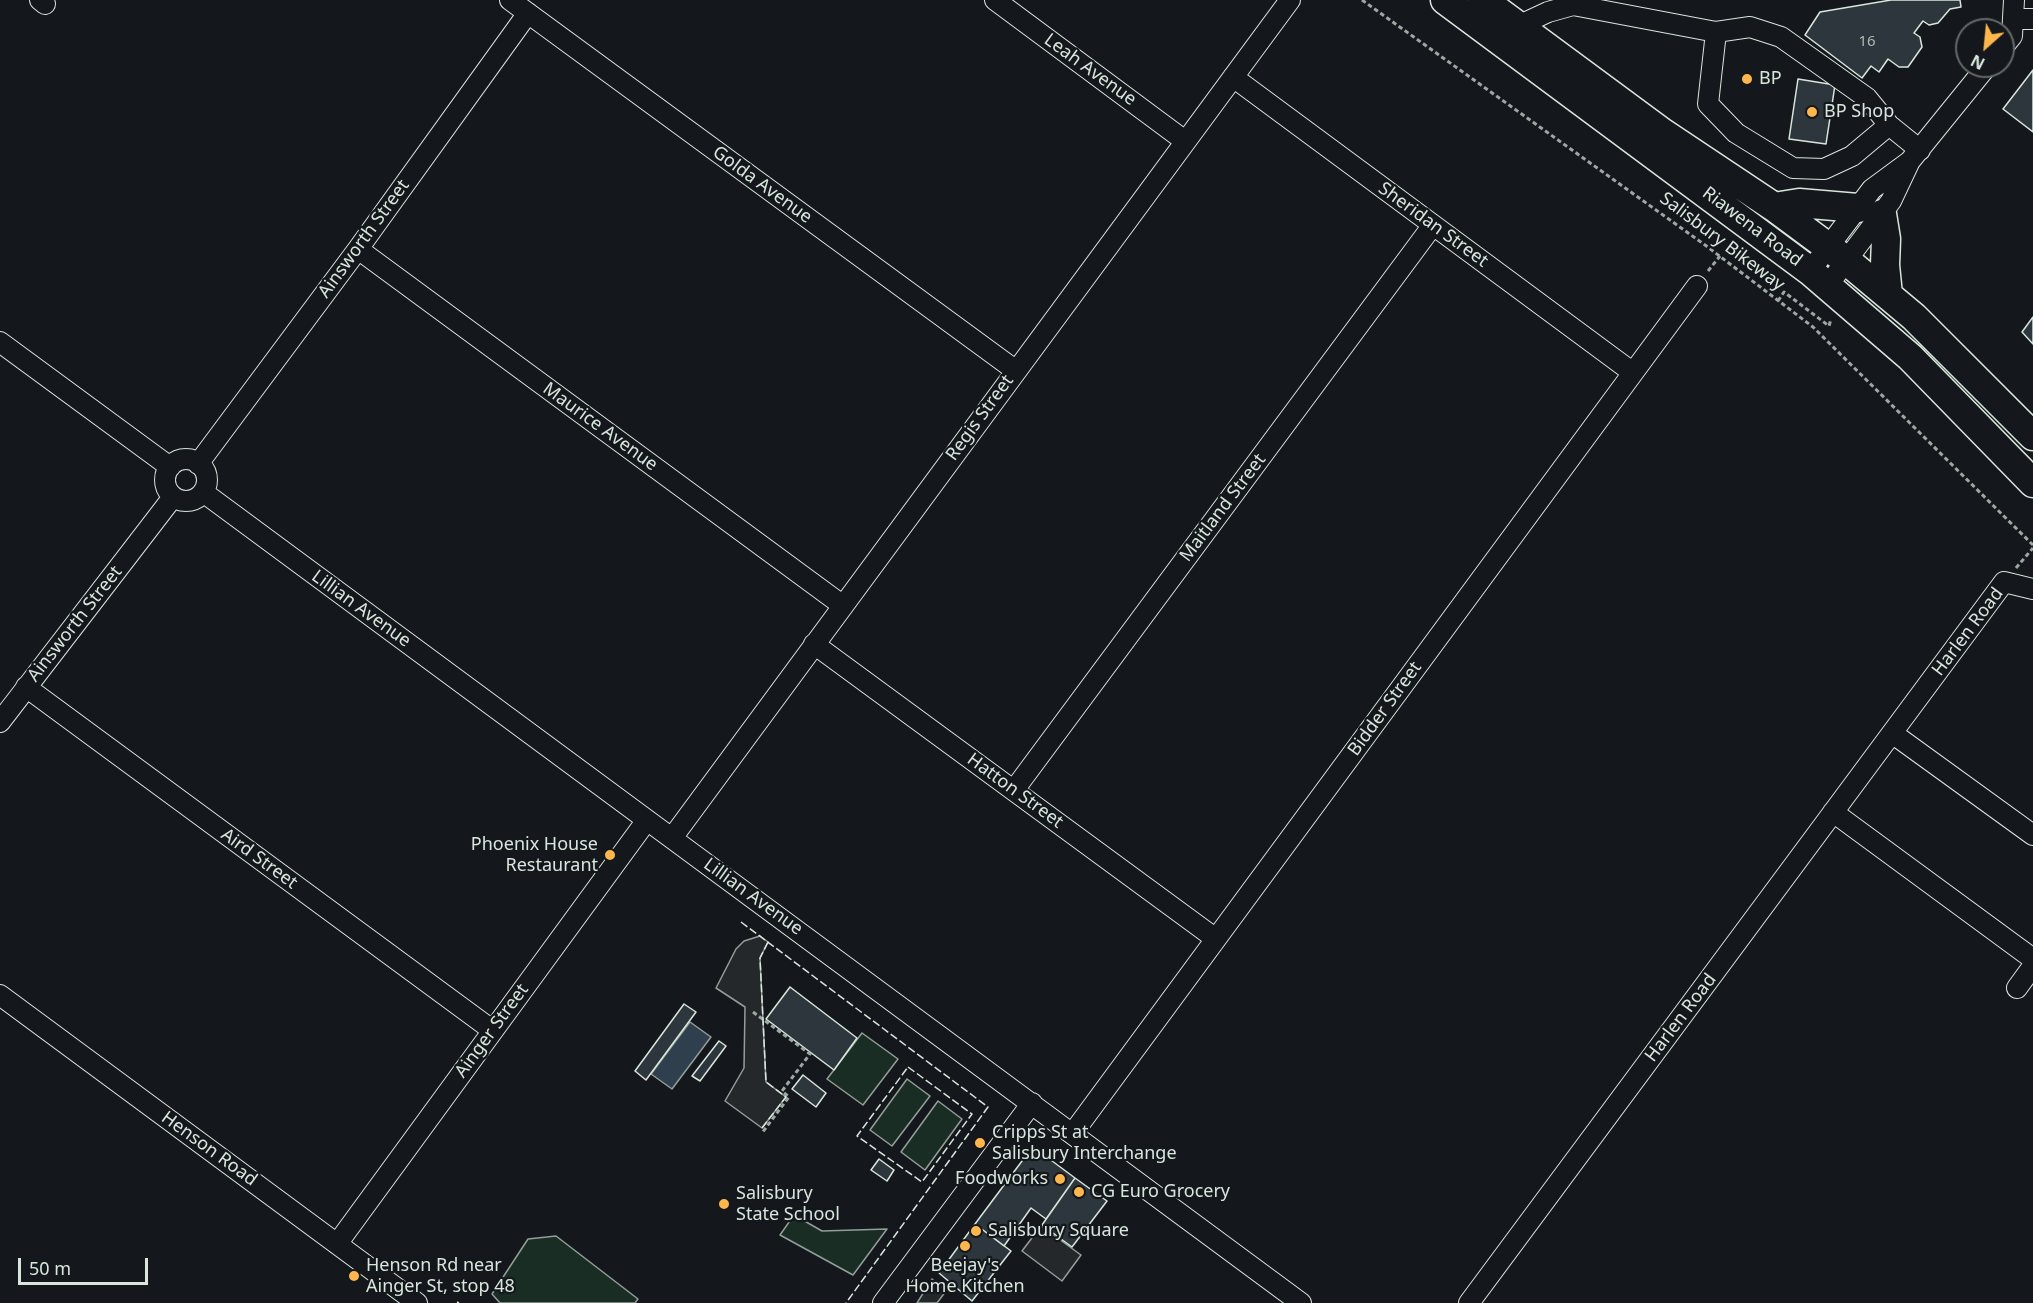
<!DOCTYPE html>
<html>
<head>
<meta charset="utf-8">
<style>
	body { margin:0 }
	#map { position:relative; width:2033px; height:1303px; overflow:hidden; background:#14181c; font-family:"Noto Sans",sans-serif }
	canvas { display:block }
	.north { position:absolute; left:1955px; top:18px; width:60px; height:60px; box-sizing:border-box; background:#14181c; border:2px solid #626a69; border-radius:50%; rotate:207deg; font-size:16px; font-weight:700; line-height:24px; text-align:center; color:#d8e6dc }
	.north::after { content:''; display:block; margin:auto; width:21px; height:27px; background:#ffb74d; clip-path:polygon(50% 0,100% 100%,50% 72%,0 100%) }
	.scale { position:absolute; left:18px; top:1258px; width:130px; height:27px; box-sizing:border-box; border:3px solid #d8e6dc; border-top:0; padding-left:8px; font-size:18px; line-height:21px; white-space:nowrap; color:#d8e6dc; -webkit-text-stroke:4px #14181c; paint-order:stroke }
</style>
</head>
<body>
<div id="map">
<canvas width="2033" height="1303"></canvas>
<div class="north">N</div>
<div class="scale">50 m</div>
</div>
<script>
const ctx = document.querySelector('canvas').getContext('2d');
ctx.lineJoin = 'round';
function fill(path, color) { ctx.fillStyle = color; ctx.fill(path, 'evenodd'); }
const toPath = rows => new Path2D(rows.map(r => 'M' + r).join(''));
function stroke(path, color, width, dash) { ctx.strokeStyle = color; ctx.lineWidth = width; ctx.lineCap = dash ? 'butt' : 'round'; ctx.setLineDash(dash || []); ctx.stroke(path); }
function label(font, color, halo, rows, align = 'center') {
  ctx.font = font + ' "Noto Sans",sans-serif'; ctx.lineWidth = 4.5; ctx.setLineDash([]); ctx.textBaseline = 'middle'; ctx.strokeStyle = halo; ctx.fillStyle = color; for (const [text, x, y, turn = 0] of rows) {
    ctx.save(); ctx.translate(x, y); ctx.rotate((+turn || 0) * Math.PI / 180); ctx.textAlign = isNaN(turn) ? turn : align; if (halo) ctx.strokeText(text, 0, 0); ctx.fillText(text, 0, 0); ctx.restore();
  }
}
const green = toPath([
	[862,1033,898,1059,863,1105,827,1079,862,1033],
	[907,1079,930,1096,892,1146,870,1130,907,1079],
	[938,1101,962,1119,925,1170,901,1152,938,1101],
	[794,1215,822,1231,887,1229,853,1275,780,1235,794,1215],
	[556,1236,638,1299,635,1303,500,1303,492,1294,528,1239,556,1236]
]);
fill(green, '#1a2d24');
stroke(green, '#939e99', 1.5);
const parking = toPath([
	[760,936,768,942,760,958,766,1082,786,1097,762,1128,725,1101,744,1068,745,1007,716,988,736,949,744,941,760,936],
	[1041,1226,1081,1255,1062,1281,1022,1251,1041,1226],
	[932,1279,946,1291,937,1303,917,1303,932,1279]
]);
fill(parking, '#24282b');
stroke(parking, '#939e99', 1.5);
const water = toPath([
	[690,1022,711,1037,672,1089,651,1074,690,1022]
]);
fill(water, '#2f3f4d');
stroke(water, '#939e99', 1.5);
const building = toPath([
	[1891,0,1960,0,1961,7,1950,9,1938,23,1929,25,1923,21,1914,33,1920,37,1922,47,1908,67,1899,67,1888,59,1879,72,1871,66,1862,78,1805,35,1820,12,1891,0],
	[2033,70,2033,132,2003,109,2033,70],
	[1798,79,1835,85,1826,144,1789,139,1798,79],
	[2033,317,2033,344,2022,332,2033,317],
	[790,987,857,1038,834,1070,766,1019,790,987],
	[684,1004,696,1012,646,1080,635,1071,684,1004],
	[719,1041,726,1046,700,1081,692,1076,719,1041],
	[803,1075,826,1093,816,1107,792,1089,803,1075],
	[1036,1149,1075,1178,1046,1219,1031,1208,1004,1246,975,1224,1028,1153,1032,1156,1036,1149],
	[879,1159,894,1170,887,1181,871,1170,879,1159],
	[1075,1178,1107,1201,1072,1247,1042,1225,1075,1178],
	[975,1224,1011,1251,972,1301,939,1273,975,1224]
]);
fill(building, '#2c363c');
stroke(building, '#d8e6dc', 1.5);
const minor = toPath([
	[40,0,45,4],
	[510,0,1015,370],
	[995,0,1185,141],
	[2013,19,2033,19],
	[1518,26,1548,12,1573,5,1716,32,1750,27,1781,37,1867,98,1889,125,1920,150],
	[1716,32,1708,104,1736,133,1793,168,1824,169,1852,156,1889,125],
	[2003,47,2012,36,2014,0],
	[1233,77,1632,372],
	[358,249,842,605],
	[1810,271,1872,189,1910,161,1987,66],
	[1828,285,1891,201,1909,163],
	[0,342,170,467],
	'165 480a21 21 0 1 1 42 0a21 21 0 1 1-42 0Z',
	[198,464,358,249,528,13],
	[203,492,1301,1303],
	[814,644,1216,939],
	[26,687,492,1030],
	[0,722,173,497],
	[1892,733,2033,835],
	[1014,790,1433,225],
	[1833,812,2033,959],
	[672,838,1290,0],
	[2017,988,2033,966],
	[0,995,417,1303],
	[1073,1133,1697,286],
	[337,1244,647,820],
	[883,1303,1032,1103],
	[1469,1303,2004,582,2033,589]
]);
const highway = toPath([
	[1445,0,1810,271,1910,357,2033,483],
	[1483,0,1663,133,1774,207,1847,261,1914,317,2033,436],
	[1774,207,1799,203,1858,208],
	[1882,214,1886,239,1885,265,1888,295]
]);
stroke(minor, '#d8e6dc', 22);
stroke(highway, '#d8e6dc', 31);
stroke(toPath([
	[1362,0,1705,245,1813,327,2033,545],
	[1708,271,1720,256],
	[1778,301,1784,292,1829,326,1831,319],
	[2016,568,2033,548],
	[753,1012,810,1054,782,1091,789,1097,762,1133]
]), '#9da8a2', 3, [4.5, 3]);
stroke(minor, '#14181c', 20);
stroke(highway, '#14181c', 28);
stroke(toPath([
	[741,922,988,1107,846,1303],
	[908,1067,972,1114,922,1182,857,1136,908,1067],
	[762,1128,786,1097,766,1082,760,958,768,942],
	[457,1302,459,1303]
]), '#d8e6dc', 1.5, [8, 3]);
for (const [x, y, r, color] of [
	[1747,79,6,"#ffb74d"],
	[1812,112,6,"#ffb74d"],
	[610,855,6,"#ffb74d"],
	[980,1143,6,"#ffb74d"],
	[1060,1179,6,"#ffb74d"],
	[1079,1192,6,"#ffb74d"],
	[724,1204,6,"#ffb74d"],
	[976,1231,6,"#ffb74d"],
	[965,1246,6,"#ffb74d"],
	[354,1276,6,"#ffb74d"]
]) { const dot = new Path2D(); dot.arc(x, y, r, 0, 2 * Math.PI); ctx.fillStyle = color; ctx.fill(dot); stroke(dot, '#14181c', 2); }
label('15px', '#adbab4', null, [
	["16",1867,42]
]);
label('18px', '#d8e6dc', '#14181c', [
	["Leah Avenue",1090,70,36],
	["Golda Avenue",762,185,36],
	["Sheridan Street",1433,225,36],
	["Riawena Road",1752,227,37],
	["Ainsworth Street",364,239,-54],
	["Salisbury Bikeway",1722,242,37],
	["Regis Street",980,418,-54],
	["Maurice Avenue",600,427,36],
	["Maitland Street",1223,508,-53],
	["Lillian Avenue",361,609,36],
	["Ainsworth Street",75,624,-52],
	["Harlen Road",1968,632,-53],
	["Bidder Street",1385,709,-54],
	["Hatton Street",1015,791,36],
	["Aird Street",259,859,36],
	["Lillian Avenue",753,897,36],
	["Harlen Road",1681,1018,-53],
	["Ainger Street",492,1031,-54],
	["Henson Road",209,1149,36]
]);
label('18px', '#d8e6dc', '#14181c', [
	["BP",1759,79],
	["BP Shop",1824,112],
	["Phoenix House",598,845,"right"],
	["Restaurant",598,866,"right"],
	["Cripps St at",992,1133],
	["Salisbury Interchange",992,1154],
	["Foodworks",1048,1179,"right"],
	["CG Euro Grocery",1091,1192],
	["Salisbury",736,1194],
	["State School",736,1215],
	["Salisbury Square",988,1231],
	["Henson Rd near",366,1266],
	["Ainger St, stop 48",366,1287],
	["Beejay's",965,1266,"center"],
	["Home Kitchen",965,1287,"center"]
], 'left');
</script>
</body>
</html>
